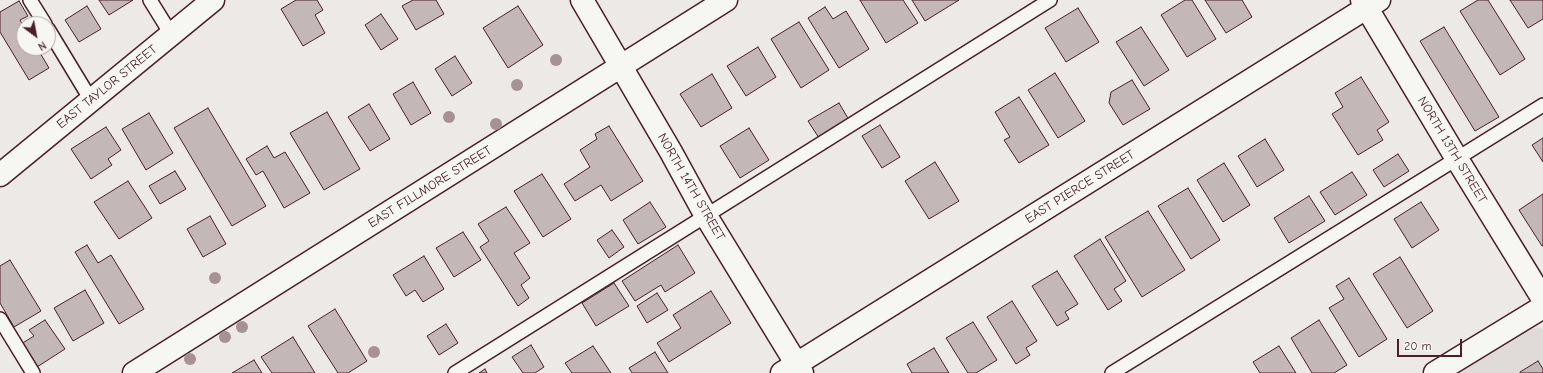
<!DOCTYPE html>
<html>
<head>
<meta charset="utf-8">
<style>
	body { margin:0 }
	#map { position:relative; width:1543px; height:373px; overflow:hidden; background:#ece9e6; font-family:"Comic Neue",sans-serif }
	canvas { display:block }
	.north { position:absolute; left:16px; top:16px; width:40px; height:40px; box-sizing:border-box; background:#f6f6f2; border:1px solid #b1a0a2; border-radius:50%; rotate:148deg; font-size:11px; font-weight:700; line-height:16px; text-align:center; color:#4a1f2b }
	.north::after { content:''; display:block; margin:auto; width:14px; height:18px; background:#4a1f2b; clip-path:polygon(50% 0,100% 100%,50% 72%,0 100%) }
	.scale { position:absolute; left:1397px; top:339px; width:65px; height:18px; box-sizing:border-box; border:2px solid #4a1f2b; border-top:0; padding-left:5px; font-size:12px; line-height:14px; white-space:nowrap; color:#4a1f2b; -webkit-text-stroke:3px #f6f6f2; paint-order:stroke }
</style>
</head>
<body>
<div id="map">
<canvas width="1543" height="373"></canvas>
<div class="north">N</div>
<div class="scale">20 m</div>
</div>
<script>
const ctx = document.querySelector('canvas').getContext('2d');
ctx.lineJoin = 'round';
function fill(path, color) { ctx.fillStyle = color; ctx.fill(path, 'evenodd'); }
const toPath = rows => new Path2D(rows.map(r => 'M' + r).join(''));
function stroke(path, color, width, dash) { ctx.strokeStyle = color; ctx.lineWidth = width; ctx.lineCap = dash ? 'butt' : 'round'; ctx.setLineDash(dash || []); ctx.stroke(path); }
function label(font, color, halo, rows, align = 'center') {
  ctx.font = font + ' "Comic Neue",sans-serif'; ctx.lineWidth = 3; ctx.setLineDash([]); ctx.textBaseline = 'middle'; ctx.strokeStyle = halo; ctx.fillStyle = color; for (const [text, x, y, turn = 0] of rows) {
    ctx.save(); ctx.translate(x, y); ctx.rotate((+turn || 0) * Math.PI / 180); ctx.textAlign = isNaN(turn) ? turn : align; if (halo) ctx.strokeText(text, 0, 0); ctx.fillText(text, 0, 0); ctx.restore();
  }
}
fill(toPath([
	[1538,327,1543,329,1543,373,1459,373,1530,329]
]), '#e0dad8');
const building = toPath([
	[99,0,133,0,109,15,99,0],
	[296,0,317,0,323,10,315,15,325,33,303,46,281,9,296,0],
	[413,0,436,0,444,14,416,30,402,6,413,0],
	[860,0,903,0,918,23,886,43,860,0],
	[912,0,959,0,925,21,912,0],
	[1185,0,1192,0,1216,39,1187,57,1161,15,1185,0],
	[1205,0,1242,0,1252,17,1226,33,1205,0],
	[1478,0,1488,0,1525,59,1500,75,1460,11,1478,0],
	[1510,0,1543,0,1543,19,1528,28,1510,0],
	[19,1,28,16,20,20,24,27,24,48,37,48,49,68,29,80,0,32,0,12,19,1],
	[87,6,101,29,79,42,65,20,87,6],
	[518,6,543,45,508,68,483,28,518,6],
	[825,7,833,19,846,11,869,49,839,68,808,18,825,7],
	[1078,8,1099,42,1066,62,1045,28,1078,8],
	[381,14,398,39,381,50,365,25,381,14],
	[799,22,829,70,801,88,771,39,799,22],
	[1141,27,1169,70,1144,86,1116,42,1141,27],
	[1444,27,1499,117,1475,131,1420,41,1444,27],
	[758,47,776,77,746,96,727,66,758,47],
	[455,56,472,83,452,96,435,69,455,56],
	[1055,73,1085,121,1058,138,1028,90,1055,73],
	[712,74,732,108,701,127,680,94,712,74],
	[1361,77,1389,122,1377,130,1383,140,1358,155,1332,114,1343,107,1335,93,1361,77],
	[1132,80,1150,109,1123,125,1109,103,1111,92,1132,80],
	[413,82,431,113,411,125,393,94,413,82],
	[1019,97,1049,145,1019,163,1004,140,1010,137,995,112,1019,97],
	[839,103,849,120,819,138,808,121,839,103],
	[369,104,390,139,370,151,348,117,369,104],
	[208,108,266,206,232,226,174,128,208,108],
	[327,112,360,169,324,190,290,133,327,112],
	[149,113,173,153,146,170,122,129,149,113],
	[880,125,900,157,882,168,862,136,880,125],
	[609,126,643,181,611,201,601,185,575,201,564,184,590,167,580,150,597,139,595,134,609,126],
	[106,127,121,150,108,159,112,165,91,179,71,149,106,127],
	[749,128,769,160,740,178,720,146,749,128],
	[1543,138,1543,162,1532,145,1543,138],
	[1265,139,1284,170,1257,187,1238,156,1265,139],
	[267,146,274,158,285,152,310,193,284,208,263,171,256,175,246,159,267,146],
	[1398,154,1409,171,1384,187,1373,170,1398,154],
	[935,162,959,201,929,219,905,181,935,162],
	[1224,163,1250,205,1223,222,1197,180,1224,163],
	[175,171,186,189,160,204,149,186,175,171],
	[1352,172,1367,195,1335,215,1320,192,1352,172],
	[542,174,571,219,543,237,514,191,542,174],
	[128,181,152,218,119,239,94,202,128,181],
	[1188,188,1220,240,1191,259,1158,206,1188,188],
	[1543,194,1543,246,1542,246,1519,210,1543,194],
	[1309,196,1325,221,1289,243,1274,218,1309,196],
	[650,202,666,227,638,244,623,220,650,202],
	[1421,202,1439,230,1412,248,1394,219,1421,202],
	[506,207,530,243,514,253,530,278,521,285,529,298,518,306,480,247,489,241,478,224,506,207],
	[1148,211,1185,270,1142,297,1105,237,1148,211],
	[210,216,226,244,203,257,187,229,210,216],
	[612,230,624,247,609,258,597,240,612,230],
	[463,232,481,260,454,277,436,248,463,232],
	[1100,239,1126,281,1114,289,1122,301,1108,310,1074,256,1100,239],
	[87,245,98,263,111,255,144,309,119,324,75,252,87,245],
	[678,245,695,273,665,292,661,285,635,301,622,281,678,245],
	[424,256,444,289,423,302,415,290,406,296,393,275,424,256],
	[1400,257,1433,311,1407,328,1373,274,1400,257],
	[10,260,41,311,14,327,0,303,0,266,10,260],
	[1057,271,1078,304,1065,312,1069,319,1057,326,1032,286,1057,271],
	[1349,278,1387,339,1359,357,1329,308,1344,299,1336,286,1349,278],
	[614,283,629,306,596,326,582,303,614,283],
	[85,290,104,323,73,341,54,308,85,290],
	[711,291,731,323,669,362,657,343,681,328,673,315,711,291],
	[657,293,668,310,647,323,637,306,657,293],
	[1012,301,1037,341,1026,348,1030,355,1016,364,987,317,1012,301],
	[335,309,367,361,348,373,338,373,308,326,335,309],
	[45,320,65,349,37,367,21,344,34,336,29,330,45,320],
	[1319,320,1347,365,1334,373,1312,373,1291,338,1319,320],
	[973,322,997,360,976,373,968,373,946,338,973,322],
	[446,324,458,343,439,355,427,336,446,324],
	[293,337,315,373,272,373,261,357,293,337],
	[531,345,544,367,535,373,523,373,512,357,531,345],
	[593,346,611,373,572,373,565,363,593,346],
	[1279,346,1296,373,1260,373,1253,362,1279,346],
	[934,348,949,373,912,373,907,364,934,348],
	[655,352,668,373,632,373,629,368,655,352],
	[254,360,262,373,232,373,254,360],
	[1538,361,1543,369,1543,373,1520,373,1520,372,1538,361],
	[485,369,487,373,479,373,485,369]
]);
fill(building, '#c4b7b7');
stroke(building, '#4a1f2b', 1);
const service = toPath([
	[30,0,45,24],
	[150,0,171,34],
	[48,29,91,100],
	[0,319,33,373],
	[455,373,1050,0],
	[1112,373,1543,105]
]);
const minor = toPath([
	[582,0,671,152,706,216,802,373],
	[1362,0,1457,159,1543,299],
	[0,175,213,0],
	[134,373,726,0],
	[782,373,1379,0],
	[1435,373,1543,307]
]);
stroke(service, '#4a1f2b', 16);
stroke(minor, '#4a1f2b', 25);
stroke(service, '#f6f6f2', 13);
stroke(minor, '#f6f6f2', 22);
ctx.fillStyle = '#a69295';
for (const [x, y] of [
	[556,60],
	[517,85],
	[449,117],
	[496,124],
	[215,278],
	[242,327],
	[225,337],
	[374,352],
	[190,359]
]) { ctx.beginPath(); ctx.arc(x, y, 6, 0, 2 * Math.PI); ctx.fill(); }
label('13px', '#4a1f2b', '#f6f6f2', [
	["EAST TAYLOR STREET",107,87,-39],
	["NORTH 13TH STREET",1452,150,59],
	["EAST FILLMORE STREET",430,187,-32],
	["NORTH 14TH STREET",691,187,60],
	["EAST PIERCE STREET",1080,187,-32]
]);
</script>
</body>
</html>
